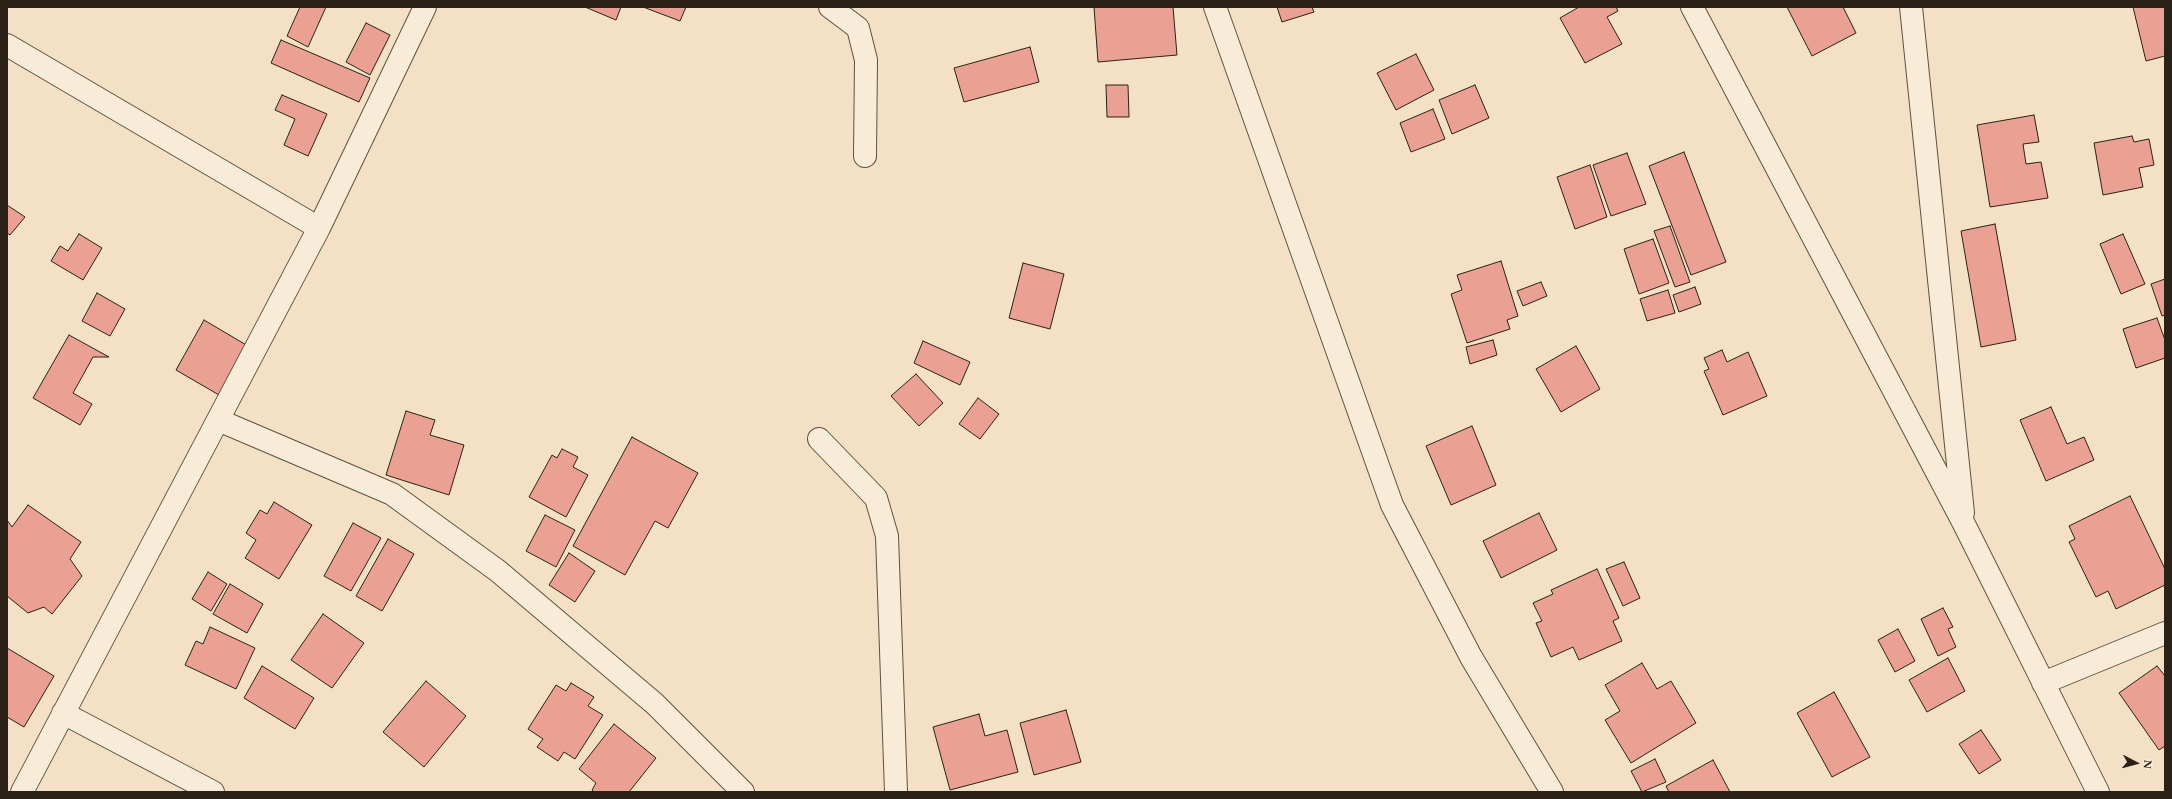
<!DOCTYPE html>
<html>
<head>
<meta charset="utf-8">
<style>
	body { margin:0 }
	#map { position:relative; width:2172px; height:799px; overflow:hidden; background:#f4e1c5; font-family:"EB Garamond",serif }
	canvas { display:block }
	.frame { position:absolute; inset:0; border:8px solid #2b2116; pointer-events:none }
	.north { position:absolute; left:2116px; top:743px; width:40px; height:40px; -webkit-text-stroke:3px #f8ecd9; paint-order:stroke; rotate:96deg; font-size:11px; font-weight:700; line-height:16px; text-align:center; color:#2b2116 }
	.north::after { content:''; display:block; margin:auto; width:14px; height:18px; background:#2b2116; clip-path:polygon(50% 0,100% 100%,50% 72%,0 100%) }
</style>
</head>
<body>
<div id="map">
<canvas width="2172" height="799"></canvas>
<div class="frame"></div>
<div class="north">N</div>
</div>
<script>
const ctx = document.querySelector('canvas').getContext('2d');
ctx.lineJoin = 'round';
function fill(path, color) { ctx.fillStyle = color; ctx.fill(path, 'evenodd'); }
const toPath = rows => new Path2D(rows.map(r => 'M' + r).join(''));
function stroke(path, color, width, dash) { ctx.strokeStyle = color; ctx.lineWidth = width; ctx.lineCap = dash ? 'butt' : 'round'; ctx.setLineDash(dash || []); ctx.stroke(path); }
const building = toPath([
	[300,7,326,7,308,47,287,36,300,7],
	[585,7,621,7,616,20,585,7],
	[643,7,686,7,680,21,643,7],
	[1094,7,1173,7,1177,55,1098,62,1094,7],
	[1277,7,1312,7,1314,12,1282,22,1277,7],
	[1579,7,1616,7,1618,11,1607,17,1622,44,1585,63,1560,18,1579,7],
	[1787,7,1843,7,1856,33,1812,56,1787,7],
	[2133,7,2165,7,2165,56,2146,61,2133,7],
	[366,23,390,35,370,75,346,62,366,23],
	[281,40,370,78,359,102,271,63,281,40],
	[1030,47,1039,82,964,102,954,68,1030,47],
	[1416,54,1434,90,1396,110,1377,73,1416,54],
	[1106,85,1128,85,1129,117,1107,117,1106,85],
	[1475,85,1489,118,1452,134,1439,100,1475,85],
	[282,95,327,114,308,156,284,145,295,119,275,110,282,95],
	[1433,109,1445,139,1411,152,1400,123,1433,109],
	[2034,115,2039,142,2023,144,2026,164,2041,162,2048,198,1990,207,1977,125,2034,115],
	[2132,136,2134,142,2149,139,2154,165,2139,168,2143,187,2103,195,2094,143,2132,136],
	[1684,152,1726,262,1691,275,1649,166,1684,152],
	[1627,153,1646,204,1611,216,1593,165,1627,153],
	[1590,165,1607,217,1575,229,1557,177,1590,165],
	[7,205,25,217,10,235,7,233,7,205],
	[1995,224,2016,340,1981,347,1961,231,1995,224],
	[1670,226,1690,282,1675,287,1654,231,1670,226],
	[79,234,102,248,83,280,51,261,60,246,68,251,79,234],
	[2123,234,2145,284,2121,294,2100,244,2123,234],
	[1653,239,1669,283,1639,294,1624,249,1653,239],
	[1501,261,1518,316,1507,320,1510,329,1467,343,1451,294,1462,290,1457,275,1501,261],
	[1023,263,1064,274,1050,329,1009,318,1023,263],
	[2165,279,2165,315,2162,316,2151,284,2165,279],
	[1541,282,1547,296,1523,306,1517,291,1541,282],
	[1695,287,1701,304,1679,312,1673,295,1695,287],
	[1668,290,1675,313,1647,321,1640,299,1668,290],
	[97,293,125,309,110,336,82,321,97,293],
	[2157,318,2165,340,2165,358,2136,368,2123,329,2157,318],
	[204,320,248,346,219,395,176,370,204,320],
	[69,335,109,357,93,357,73,393,92,404,80,425,33,398,69,335],
	[1493,340,1497,355,1470,364,1466,347,1493,340],
	[923,341,970,362,960,385,914,363,923,341],
	[1576,346,1600,389,1561,412,1536,369,1576,346],
	[1722,350,1727,362,1748,352,1767,396,1723,415,1704,371,1709,369,1704,358,1722,350],
	[916,374,943,403,919,426,891,396,916,374],
	[978,398,999,414,980,439,959,424,978,398],
	[2051,407,2067,444,2084,437,2094,460,2046,481,2020,420,2051,407],
	[406,411,435,420,430,435,464,445,449,495,386,475,406,411],
	[1472,426,1496,485,1451,505,1426,446,1472,426],
	[632,437,698,473,668,528,655,521,625,575,573,546,632,437],
	[562,449,578,457,573,467,588,475,566,517,529,497,552,455,557,458,562,449],
	[2130,496,2165,569,2165,585,2116,609,2108,591,2096,597,2069,542,2075,539,2069,526,2130,496],
	[274,502,312,525,279,579,245,558,256,540,246,533,260,510,267,514,274,502],
	[28,505,81,542,70,559,82,576,52,614,44,607,28,613,7,596,7,520,12,527,28,505],
	[1539,513,1557,550,1501,578,1483,541,1539,513],
	[545,515,575,530,556,567,526,551,545,515],
	[353,523,381,538,351,591,324,576,353,523],
	[388,539,414,554,382,611,356,596,388,539],
	[569,553,595,571,575,602,549,585,569,553],
	[1624,562,1640,598,1623,606,1606,569,1624,562],
	[1597,569,1619,618,1613,621,1622,641,1579,660,1573,647,1551,657,1536,623,1542,621,1533,603,1553,594,1551,590,1597,569],
	[208,572,227,584,211,611,192,599,208,572],
	[230,584,263,604,247,633,213,614,230,584],
	[1943,608,1953,627,1948,629,1956,647,1938,656,1921,619,1943,608],
	[323,614,364,643,332,688,291,660,323,614],
	[210,627,255,648,236,689,185,665,196,641,203,644,210,627],
	[1898,629,1915,661,1895,672,1878,640,1898,629],
	[7,648,54,676,24,727,7,717,7,648],
	[1948,658,1965,691,1927,712,1909,680,1948,658],
	[1642,663,1657,689,1671,681,1696,723,1631,763,1605,720,1620,711,1605,685,1642,663],
	[262,666,314,698,295,729,244,698,262,666],
	[2157,666,2165,676,2165,746,2159,750,2119,693,2157,666],
	[426,681,466,716,424,767,383,732,426,681],
	[571,683,594,697,588,706,603,715,575,759,564,752,558,761,537,747,543,739,528,729,556,685,566,691,571,683],
	[1834,692,1870,757,1832,777,1797,713,1834,692],
	[1066,710,1081,762,1034,775,1020,723,1066,710],
	[979,714,985,736,1007,730,1018,772,950,790,933,727,979,714],
	[614,724,656,758,629,792,594,792,592,790,596,783,579,769,614,724],
	[1981,730,2001,760,1979,774,1959,744,1981,730],
	[1655,759,1666,782,1642,792,1631,771,1655,759],
	[1713,760,1730,792,1669,792,1666,786,1713,760]
]);
fill(building, '#eaa093');
stroke(building, '#2b2116', 1);
const minor = toPath([
	[830,7,858,28,866,60,865,156],
	[1215,7,1392,505,1471,657,1552,792],
	[1692,7,1964,524,2098,792],
	[1911,7,1963,513],
	[7,45,319,228],
	[218,420,392,494,498,571,655,704,743,792],
	[819,439,876,498,887,536,896,792],
	[2043,683,2165,633],
	[63,713,213,792],
	[22,792,319,228,425,7]
]);
stroke(minor, '#5d5142', 24);
stroke(minor, '#f8ecd9', 22);
</script>
</body>
</html>
